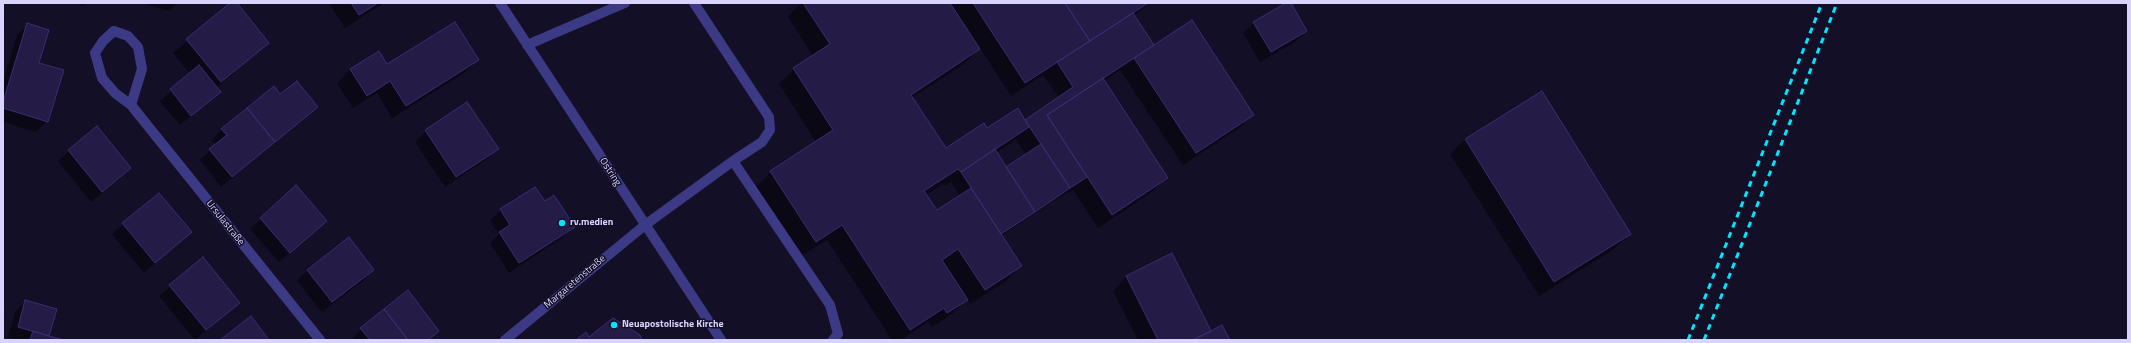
<!DOCTYPE html>
<html>
<head>
<meta charset="utf-8">
<style>
	body { margin:0 }
	#map { position:relative; width:2131px; height:343px; overflow:hidden; background:#130f26; font-family:"Titillium Web",sans-serif }
	canvas { display:block }
	.frame { position:absolute; inset:0; border:4px solid #d9d4ff; pointer-events:none }
</style>
</head>
<body>
<div id="map">
<canvas width="2131" height="343"></canvas>
<div class="frame"></div>
</div>
<script>
const ctx = document.querySelector('canvas').getContext('2d');
ctx.lineJoin = 'round';
function fill(path, color) { ctx.fillStyle = color; ctx.fill(path, 'evenodd'); }
const toPath = rows => new Path2D(rows.map(r => 'M' + r).join(''));
function stroke(path, color, width, dash) { ctx.strokeStyle = color; ctx.lineWidth = width; ctx.lineCap = dash ? 'butt' : 'round'; ctx.setLineDash(dash || []); ctx.stroke(path); }
function label(font, color, halo, rows, align = 'center') {
  ctx.font = font + ' "Titillium Web",sans-serif'; ctx.lineWidth = 3; ctx.setLineDash([]); ctx.textBaseline = 'middle'; ctx.strokeStyle = halo; ctx.fillStyle = color; for (const [text, x, y, turn = 0] of rows) {
    ctx.save(); ctx.translate(x, y); ctx.rotate((+turn || 0) * Math.PI / 180); ctx.textAlign = isNaN(turn) ? turn : align; if (halo) ctx.strokeText(text, 0, 0); ctx.fillText(text, 0, 0); ctx.restore();
  }
}
fill(toPath([
	[74,3,86,3,84,6],
	[141,3,177,3,170,11],
	[232,3,236,3,268,43,216,88,219,92,180,125,160,101,190,74,173,53],
	[329,3,384,3,345,28],
	[801,3,1149,3,1134,16,1154,46,1252,115,1239,128,1183,165,1120,70,1104,81,1167,178,1153,191,1098,228,1073,190,1055,200,1001,236,1021,266,1006,281,970,304,967,299,952,314,932,327,928,322,901,340,892,340,827,240,801,256,756,187,771,172,816,142,779,84,794,69,813,56,788,17],
	[980,48,1011,96,1043,75,1059,98,1025,121,986,129,946,149,912,98,964,64],
	[1016,139,1026,155,1006,168,996,153],
	[951,182,960,197,937,212,926,195,942,184,945,186],
	[1288,3,1306,31,1295,42,1260,62,1243,33,1254,23],
	[28,24,37,63,47,121,36,132,3,122,3,81,17,35],
	[378,52,387,66,478,60,464,73,392,118,377,93,353,108,337,83,350,70],
	[1541,92,1629,234,1614,249,1539,296,1450,154,1465,139],
	[280,96,317,107,221,187,200,160,216,145,212,140,222,129],
	[467,103,497,149,487,159,445,187,415,142,426,131],
	[97,127,130,168,91,202,58,161],
	[296,187,315,231,279,262,250,229],
	[535,188,544,202,574,227,563,237,509,273,490,243,499,234,490,221,501,210],
	[159,194,191,232,144,273,112,234],
	[1172,255,1209,330,1229,340,1138,340,1113,291,1126,277],
	[203,259,238,303,195,340,159,296],
	[308,270,373,270,363,281,322,312,297,281],
	[26,301,48,336,61,340,18,340,8,337,15,312],
	[361,329,438,331,429,340,351,340]
]), '#0007');
const building = toPath([
	[230,3,237,3,269,43,221,82,186,39,230,3],
	[351,3,378,3,359,15,351,3],
	[803,3,950,3,980,49,911,95,946,148,984,123,987,128,1018,108,1029,127,961,172,958,169,924,191,937,210,971,188,1022,266,985,290,958,249,942,260,968,300,947,313,944,308,910,330,842,225,816,242,770,171,833,130,793,68,830,44,803,3],
	[973,3,1065,3,1090,41,1025,83,973,3],
	[1065,3,1148,3,1090,41,1065,3],
	[1286,3,1291,3,1307,31,1271,52,1253,22,1286,3],
	[1133,13,1154,45,1047,115,1087,177,1070,188,1025,120,1073,87,1057,62,1133,13],
	[1192,20,1254,115,1196,153,1134,58,1192,20],
	[455,22,479,60,406,106,390,81,367,96,350,69,379,51,387,64,455,22],
	[27,23,49,30,39,63,64,70,48,122,3,108,3,102,27,23],
	[199,65,221,92,191,116,170,89,199,65],
	[1103,78,1168,178,1112,215,1047,115,1103,78],
	[297,81,318,107,275,142,247,108,274,86,280,94,297,81],
	[1542,91,1631,234,1554,282,1465,139,1542,91],
	[467,102,499,149,456,177,425,130,467,102],
	[247,108,275,142,232,177,209,149,227,135,221,129,247,108],
	[97,126,131,168,102,192,68,150,97,126],
	[1041,144,1070,188,1035,212,1006,167,1041,144],
	[995,149,1035,212,1001,234,961,172,995,149],
	[296,185,327,221,290,253,260,218,296,185],
	[535,187,545,201,554,195,575,227,519,263,499,232,510,225,500,209,535,187],
	[159,193,192,232,155,263,122,223,159,193],
	[349,237,374,270,332,302,307,270,349,237],
	[1172,253,1211,331,1193,340,1158,340,1126,276,1172,253],
	[203,257,240,303,206,330,169,285,203,257],
	[408,290,439,331,428,340,408,340,384,309,408,290],
	[25,300,57,309,49,336,18,327,25,300],
	[384,309,408,340,370,340,360,328,384,309],
	[251,316,269,340,220,340,251,316],
	[613,318,640,335,642,340,576,340,586,332,589,337,613,318],
	[1222,325,1230,340,1193,340,1211,331,1222,325],
	[33,331,49,336,64,340,30,340,33,331]
]);
fill(building, '#241b47');
stroke(building, '#3b2d73', 1);
stroke(toPath([
	[694,3,769,117,770,130,762,142,733,161],
	[527,45,625,3],
	[645,225,733,161,830,305,838,334,833,340]
]), '#3d3a85', 10);
stroke(toPath([
	[500,3,721,340],
	[131,105,142,69,138,47,128,36,114,31,103,41,95,53,102,78,115,93,131,105,320,340],
	[505,340,645,225]
]), '#3d3a85', 10);
stroke(toPath([
	[1688,340,1822,3],
	[1704,340,1837,3]
]), '#00e5ff', 3, [6, 5]);
for (const [x, y, r, color] of [
	[562,223,4,"#00e5ff"],
	[614,325,4,"#00e5ff"]
]) { const dot = new Path2D(); dot.arc(x, y, r, 0, 2 * Math.PI); ctx.fillStyle = color; ctx.fill(dot); stroke(dot, '#130f26', 1.5); }
label('10px', '#d9d4ff', '#130f26', [
	["Ostring",610,172,57],
	["Ursulastraße",225,223,51],
	["Margaretenstraße",575,282,-40]
]);
label('bold 10px', '#d9d4ff', '#130f26', [
	["rv.medien",570,223],
	["Neuapostolische Kirche",622,325]
], 'left');
</script>
</body>
</html>
